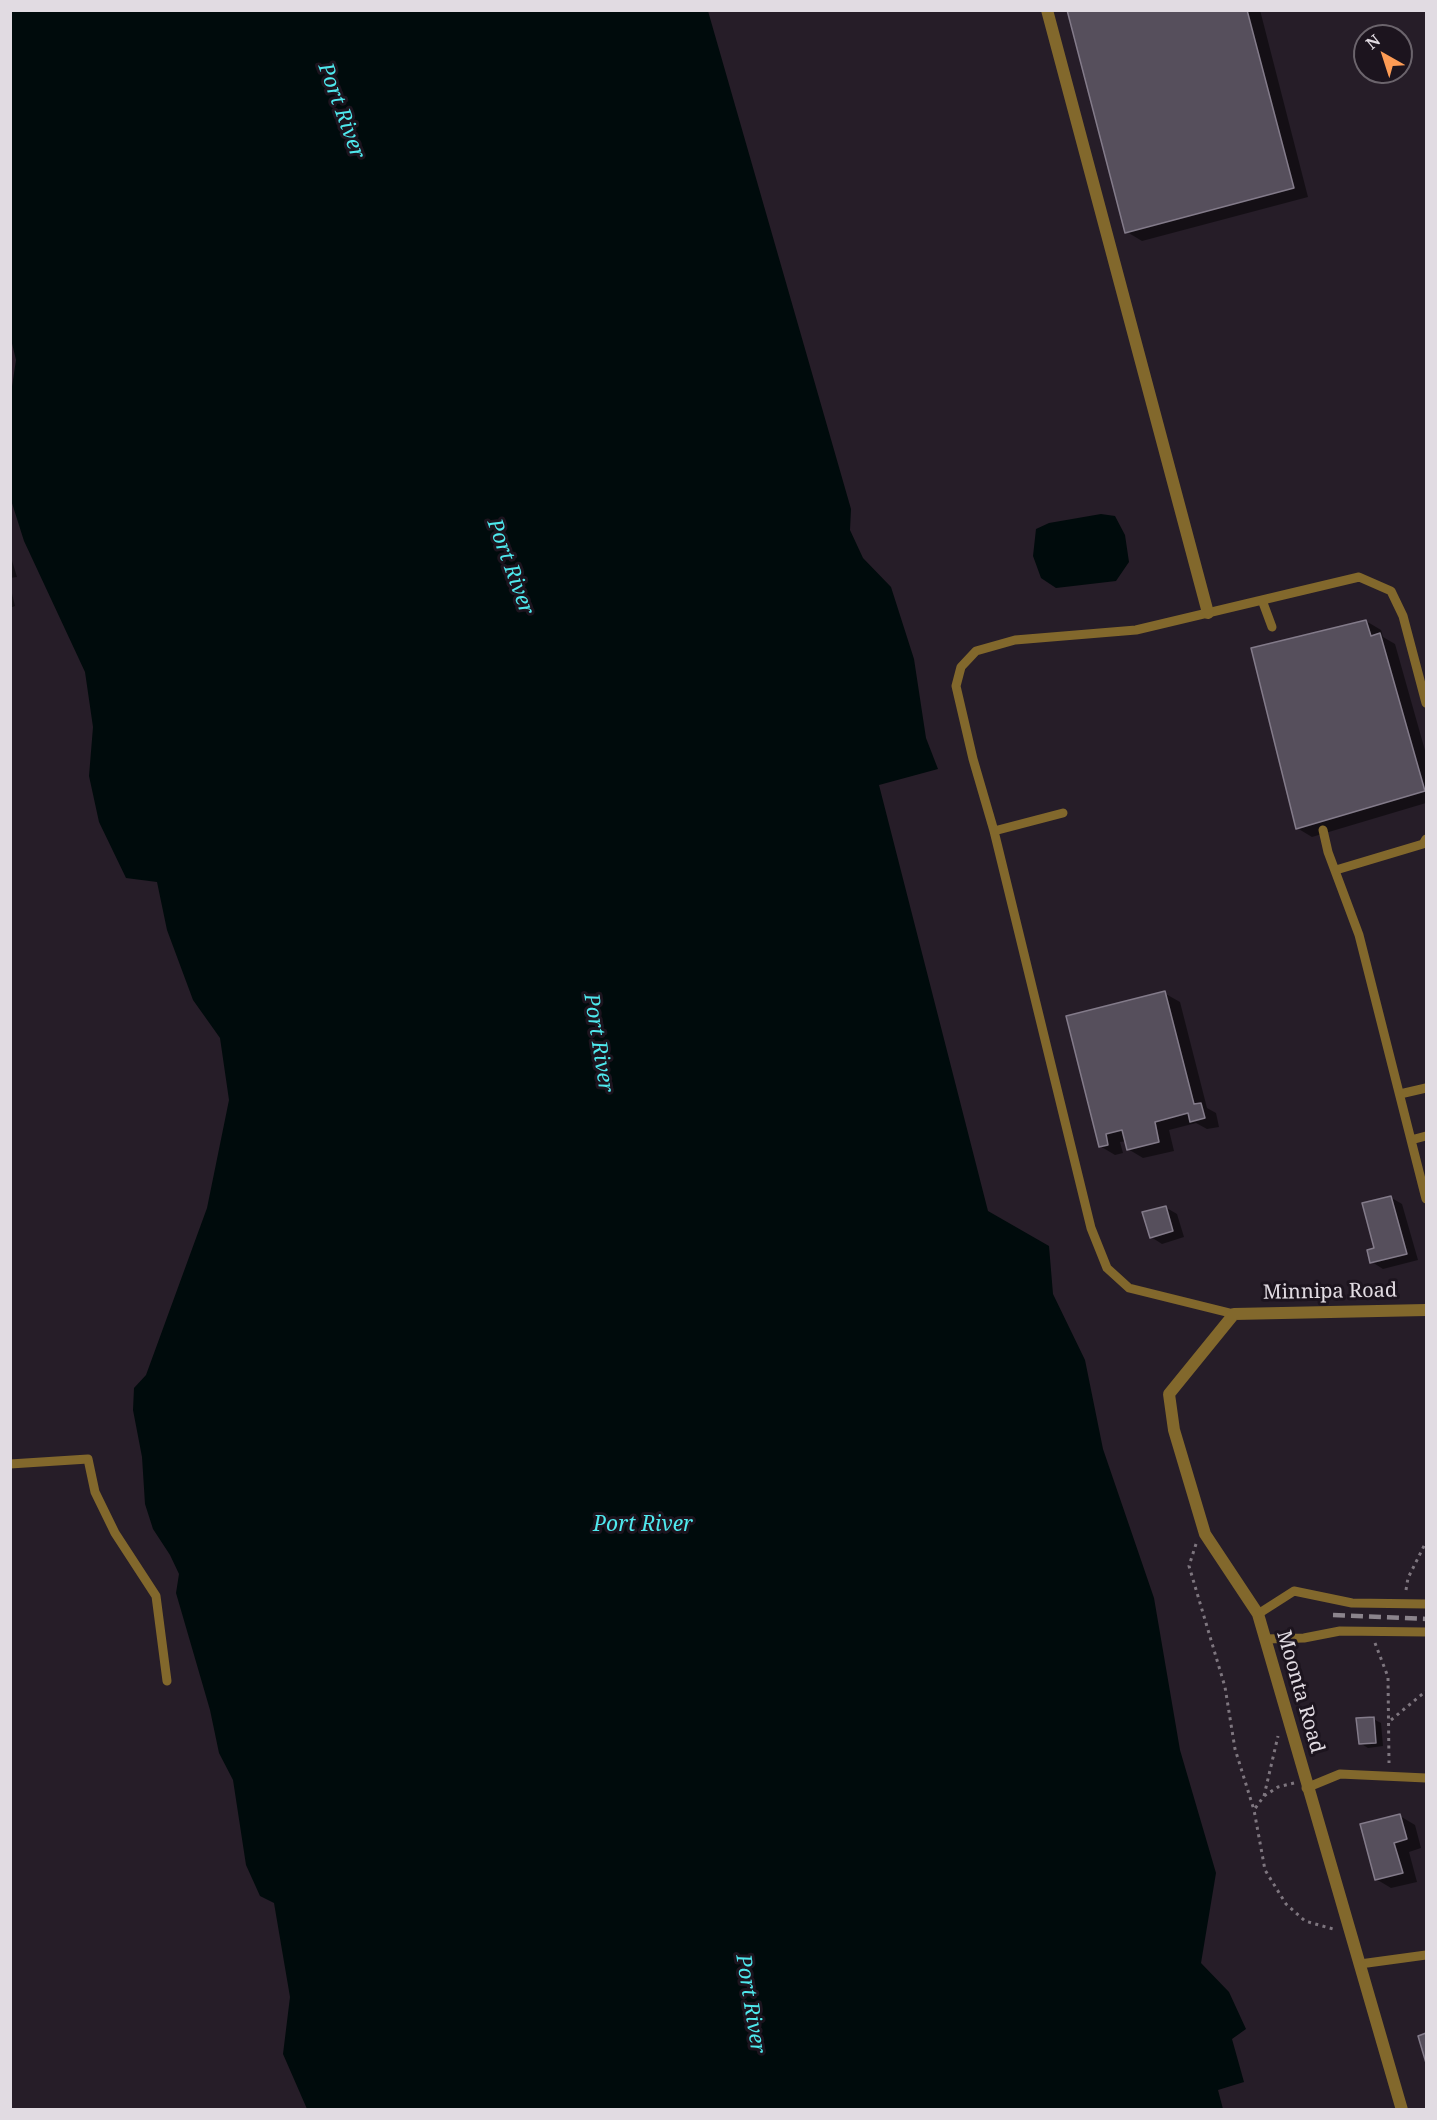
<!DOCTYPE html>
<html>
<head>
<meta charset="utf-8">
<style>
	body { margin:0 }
	#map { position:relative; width:1437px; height:2120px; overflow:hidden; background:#261d28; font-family:"Noto Serif",serif }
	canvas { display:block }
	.frame { position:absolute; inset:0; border:12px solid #e1dbe2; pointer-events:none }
	.north { position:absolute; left:1353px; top:24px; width:60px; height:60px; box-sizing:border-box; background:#1c141e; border:2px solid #6b646c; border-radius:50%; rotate:321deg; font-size:16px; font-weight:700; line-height:24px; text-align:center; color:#e1dbe2 }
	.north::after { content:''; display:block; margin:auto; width:21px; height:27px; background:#fd9c55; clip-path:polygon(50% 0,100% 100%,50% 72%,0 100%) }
</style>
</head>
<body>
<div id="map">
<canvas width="1437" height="2120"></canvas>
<div class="frame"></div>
<div class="north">N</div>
</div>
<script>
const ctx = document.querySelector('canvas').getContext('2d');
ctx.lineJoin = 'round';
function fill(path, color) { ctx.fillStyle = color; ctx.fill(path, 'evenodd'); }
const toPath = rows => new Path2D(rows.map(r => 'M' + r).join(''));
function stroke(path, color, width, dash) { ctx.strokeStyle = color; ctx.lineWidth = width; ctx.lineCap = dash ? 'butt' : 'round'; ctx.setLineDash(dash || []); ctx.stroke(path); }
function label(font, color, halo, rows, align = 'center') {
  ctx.font = font + ' "Noto Serif",serif'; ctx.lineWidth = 6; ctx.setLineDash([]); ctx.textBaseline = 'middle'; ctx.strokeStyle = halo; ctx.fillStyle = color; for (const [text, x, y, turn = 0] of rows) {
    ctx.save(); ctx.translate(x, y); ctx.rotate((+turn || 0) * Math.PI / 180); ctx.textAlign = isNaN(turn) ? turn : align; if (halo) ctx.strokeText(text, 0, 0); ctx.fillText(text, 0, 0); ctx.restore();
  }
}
fill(toPath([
	[11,10,708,11,851,509,850,530,863,558,891,587,914,659,926,738,938,769,879,785,988,1211,1049,1246,1053,1294,1085,1360,1103,1449,1154,1598,1180,1750,1216,1873,1201,1963,1229,1992,1246,2029,1232,2039,1244,2082,1218,2090,1223,2109,307,2109,283,2054,290,1997,274,1903,260,1896,246,1865,233,1780,219,1753,210,1710,176,1593,179,1574,170,1555,153,1529,145,1504,142,1457,133,1410,134,1388,146,1375,207,1208,229,1100,220,1038,193,1000,167,930,157,882,126,878,99,822,89,776,93,727,85,672,24,541,11,500,11,393,16,360,10,335],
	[1101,514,1115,516,1125,535,1129,562,1116,581,1056,588,1041,578,1033,556,1036,529,1049,523]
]), '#000b0c');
fill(toPath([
	[1069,10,1260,10,1308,197,1142,241,1127,232],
	[10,554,17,577,10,578],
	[10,585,15,606,10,608],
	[1366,621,1381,630,1383,637,1395,644,1426,754,1426,803,1312,837,1297,828],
	[1164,993,1180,1002,1207,1108,1216,1113,1219,1127,1207,1129,1196,1123,1169,1130,1174,1151,1143,1158,1128,1149,1126,1141,1120,1142,1123,1153,1115,1155,1100,1146],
	[1390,1197,1402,1204,1418,1260,1383,1269,1372,1262],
	[1165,1207,1177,1214,1184,1237,1162,1244,1151,1237],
	[1373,1719,1381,1723,1383,1746,1368,1748,1360,1743],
	[1400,1816,1415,1825,1421,1848,1409,1852,1417,1882,1391,1888,1376,1879]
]), '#0007');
const building = toPath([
	[1067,10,1247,10,1294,188,1125,233,1067,10],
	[1366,620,1371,636,1380,633,1425,791,1296,829,1251,648,1366,620],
	[1165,991,1194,1104,1201,1103,1205,1118,1190,1122,1188,1113,1155,1122,1159,1142,1127,1150,1122,1130,1106,1134,1108,1145,1099,1147,1066,1016,1165,991],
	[1391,1196,1407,1254,1370,1263,1367,1250,1374,1248,1362,1203,1391,1196],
	[1166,1206,1173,1231,1150,1238,1142,1212,1166,1206],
	[1374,1717,1376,1743,1359,1744,1356,1718,1374,1717],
	[1400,1814,1407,1839,1394,1843,1403,1873,1375,1880,1360,1824,1400,1814],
	[1426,2033,1426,2063,1418,2036,1426,2033]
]);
fill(building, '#564f5c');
stroke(building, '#837b8a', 1.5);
stroke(toPath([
	[1196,1544,1189,1566,1225,1687,1235,1749,1254,1810],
	[1406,1590,1408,1578,1426,1542],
	[1375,1643,1388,1677,1389,1763],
	[1391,1720,1426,1691],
	[1294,1783,1278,1787,1264,1796,1254,1810,1265,1870,1286,1904,1305,1921,1333,1929],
	[1264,1796,1278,1736]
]), '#7e767f', 3, [3, 4.5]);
stroke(toPath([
	[1262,600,1272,627],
	[1323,830,1328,852,1359,935,1426,1199],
	[994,831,1063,813],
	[1336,870,1423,844,1426,839],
	[1400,1094,1426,1088],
	[1411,1140,1426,1136],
	[1234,1314,1129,1288,1107,1268,1091,1228,994,831,973,759,956,686,961,667,976,651,1015,640,1136,630,1359,577,1391,591,1403,616,1426,703],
	[10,1464,88,1459,95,1492,115,1533,156,1596,167,1681],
	[1258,1614,1294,1591,1352,1603,1426,1604],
	[1265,1639,1304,1638,1340,1631,1426,1632],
	[1306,1788,1340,1774,1426,1778],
	[1360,1964,1426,1955]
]), '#82682c', 9);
stroke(toPath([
	[1047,10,1208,613],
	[1402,2110,1258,1614,1205,1534,1174,1430,1169,1394,1234,1314,1426,1310]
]), '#82682c', 12);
stroke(toPath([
	[1333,1615,1426,1619]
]), '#8b848c', 4.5, [12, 6]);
label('20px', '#e1dbe2', '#1c141e', [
	["Minnipa Road",1330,1292,-1],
	["Moonta Road",1300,1692,74]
]);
label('italic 21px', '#4fe9ee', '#1c141e', [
	["Port River",341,111,70],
	["Port River",510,567,70],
	["Port River",598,1043,81],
	["Port River",643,1525],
	["Port River",750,2004,81]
]);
</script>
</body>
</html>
